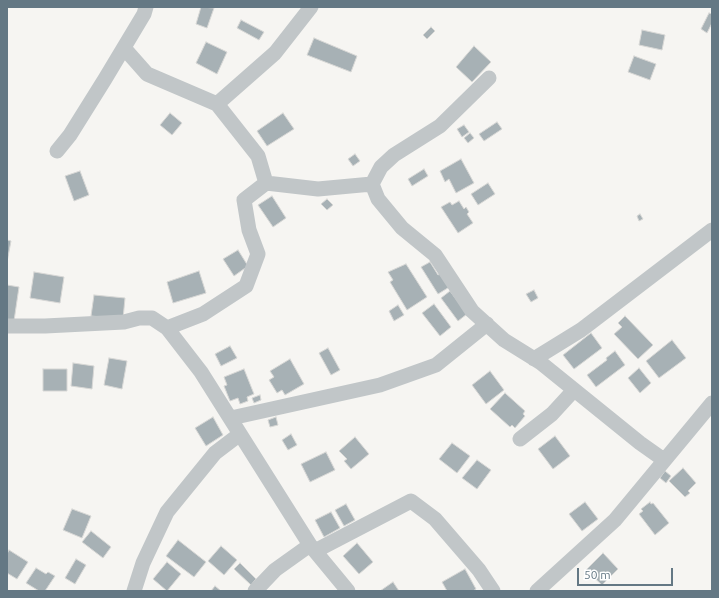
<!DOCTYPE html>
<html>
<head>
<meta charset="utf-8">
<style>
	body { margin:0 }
	#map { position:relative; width:719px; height:598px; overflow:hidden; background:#f6f5f2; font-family:Ubuntu,sans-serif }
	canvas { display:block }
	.frame { position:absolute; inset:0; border:8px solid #647884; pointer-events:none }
	.scale { position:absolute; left:577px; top:568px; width:96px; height:18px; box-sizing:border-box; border:2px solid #647884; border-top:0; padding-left:5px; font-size:12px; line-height:14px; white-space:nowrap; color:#647884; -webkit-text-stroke:3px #fff; paint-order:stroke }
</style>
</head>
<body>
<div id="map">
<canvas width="719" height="598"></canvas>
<div class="frame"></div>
<div class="scale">50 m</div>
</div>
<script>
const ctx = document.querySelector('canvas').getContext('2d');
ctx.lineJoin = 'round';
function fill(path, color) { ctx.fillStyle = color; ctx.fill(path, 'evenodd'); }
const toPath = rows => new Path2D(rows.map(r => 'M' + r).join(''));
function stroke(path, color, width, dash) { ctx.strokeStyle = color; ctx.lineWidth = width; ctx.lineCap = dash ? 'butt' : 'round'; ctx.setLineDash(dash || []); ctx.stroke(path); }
const building = toPath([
	[201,7,214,8,207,28,196,24,201,7],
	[709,13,712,14,712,23,707,33,701,29,709,13],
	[241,20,264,32,259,40,237,28,241,20],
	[431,27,435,31,427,39,423,35,431,27],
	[642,30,665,35,662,50,639,45,642,30],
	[314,38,357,56,351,72,307,55,314,38],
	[206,42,227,52,217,74,196,63,206,42],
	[474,46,491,62,472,82,456,67,474,46],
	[634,56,656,64,650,80,628,72,634,56],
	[170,113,182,123,172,135,160,125,170,113],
	[283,113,294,129,267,146,257,131,283,113],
	[497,122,502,129,484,141,479,134,497,122],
	[464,125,469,132,462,137,457,129,464,125],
	[470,133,474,138,468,143,464,138,470,133],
	[355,154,360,161,353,166,348,159,355,154],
	[461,159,474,183,456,193,449,179,445,182,440,171,461,159],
	[424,169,428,176,412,186,408,179,424,169],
	[80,171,89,195,74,201,65,176,80,171],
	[488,183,495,194,478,205,471,194,488,183],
	[272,196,286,218,273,227,258,205,272,196],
	[327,199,333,205,327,210,321,204,327,199],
	[459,201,464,209,466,207,469,212,467,214,473,223,458,233,441,207,450,202,452,205,459,201],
	[640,214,643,219,639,221,637,216,640,214],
	[7,240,11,241,7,262,7,240],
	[238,250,248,266,234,276,223,259,238,250],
	[430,262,438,275,443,272,451,286,438,294,421,267,430,262],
	[406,264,427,297,407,310,390,282,393,280,388,272,406,264],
	[199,271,206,293,173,303,167,282,199,271],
	[34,272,64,277,60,303,30,298,34,272],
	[7,285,19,287,14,321,7,320,7,285],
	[534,290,538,298,531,302,526,294,534,290],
	[450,291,467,314,458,321,441,298,450,291],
	[94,295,125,298,123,319,91,316,94,295],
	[434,304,451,327,440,336,422,313,434,304],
	[398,305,404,315,394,321,389,311,398,305],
	[625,316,653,345,638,359,614,334,622,327,618,323,625,316],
	[591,333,602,348,574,369,563,355,591,333],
	[672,340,686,358,659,378,646,361,672,340],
	[230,346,237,358,221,366,215,354,230,346],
	[328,348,340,370,331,375,319,353,328,348],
	[615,351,625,365,596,387,587,375,607,360,606,358,615,351],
	[109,358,127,361,122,389,104,385,109,358],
	[290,359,304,384,285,395,282,390,277,393,269,380,274,377,270,371,290,359],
	[73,363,94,366,92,389,71,386,73,363],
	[639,368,651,383,640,393,628,378,639,368],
	[43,369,67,369,67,391,43,391,43,369],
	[244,369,254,394,247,397,248,401,240,404,238,398,230,401,224,386,227,385,224,377,244,369],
	[490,371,504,390,486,404,472,385,490,371],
	[505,393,525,411,523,414,525,416,515,428,512,425,510,427,490,409,505,393],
	[260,395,261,400,254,403,252,398,260,395],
	[213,417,223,435,206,446,195,428,213,417],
	[276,417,278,425,270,427,268,420,276,417],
	[291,434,297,445,288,450,282,440,291,434],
	[555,436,570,456,553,469,538,449,555,436],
	[355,437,369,454,351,469,344,461,347,459,339,451,355,437],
	[452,443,470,456,457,473,439,459,452,443],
	[326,452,335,470,310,482,301,464,326,452],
	[477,460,491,470,477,489,462,478,477,460],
	[683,468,696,483,688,491,690,493,685,497,669,481,683,468],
	[665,471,671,476,666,483,660,478,665,471],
	[585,502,598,519,582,531,569,514,585,502],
	[650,502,651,504,653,503,669,523,655,535,639,514,643,511,641,509,650,502],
	[346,504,355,520,344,526,335,510,346,504],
	[72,509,91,516,82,538,63,530,72,509],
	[331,512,340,528,324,537,315,520,331,512],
	[91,531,111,547,103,558,82,542,91,531],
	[178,540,206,562,194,577,166,556,178,540],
	[357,543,373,562,359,574,343,556,357,543],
	[221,546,237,560,224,575,208,561,221,546],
	[9,550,28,562,17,579,7,573,7,554,9,550],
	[603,553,618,569,602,585,586,570,603,553],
	[76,559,86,565,75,584,65,578,76,559],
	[167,562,181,574,167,591,153,579,167,562],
	[240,563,256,579,251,585,234,569,240,563],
	[36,568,46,574,48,572,55,576,45,591,39,591,26,583,36,568],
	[465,569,476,589,473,591,447,591,442,582,465,569],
	[393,582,399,591,380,591,393,582],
	[215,586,221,591,211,591,215,586]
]);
fill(building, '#a7b1b5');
stroke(building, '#d7d7d5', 1);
stroke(toPath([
	[124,48,147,74,217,104,258,156,266,183,244,200,249,230,258,254,246,286,203,314,167,328],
	[489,78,440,126,394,155,381,167,372,184,378,199,402,228,435,255,472,311,504,340,541,363,640,443,664,460],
	[217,104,275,53,311,7],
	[57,151,70,135,105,79,144,14,146,7],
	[266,183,318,189,372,184],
	[7,326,45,326,124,322,139,318,152,318,167,328,201,372,310,545,348,591],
	[534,359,581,330,712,230],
	[231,418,380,385,436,365,487,324],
	[520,439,552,414,574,390],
	[315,551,411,501,435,519,479,570,493,591],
	[134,591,143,563,167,512,215,453,240,434],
	[255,591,275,570,310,545],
	[537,591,615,520,712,403]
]), '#c1c6c8', 15);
</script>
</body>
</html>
